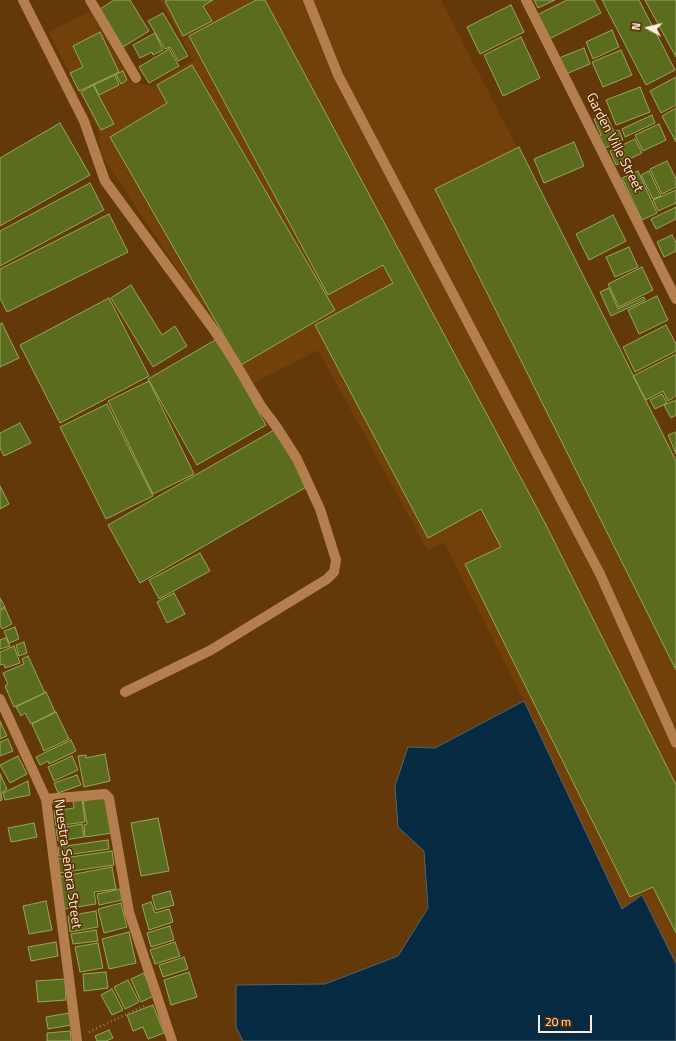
<!DOCTYPE html>
<html>
<head>
<meta charset="utf-8">
<style>
	body { margin:0 }
	#map { position:relative; width:676px; height:1041px; overflow:hidden; background:#64390a; font-family:"Titillium Web",sans-serif }
	canvas { display:block }
	.north { position:absolute; left:628px; top:8px; width:40px; height:40px; -webkit-text-stroke:3px #592e00; paint-order:stroke; rotate:277deg; font-size:11px; font-weight:700; line-height:16px; text-align:center; color:#ffebda }
	.north::after { content:''; display:block; margin:auto; width:14px; height:18px; background:#ffebda; clip-path:polygon(50% 0,100% 100%,50% 72%,0 100%) }
	.scale { position:absolute; left:538px; top:1015px; width:54px; height:18px; box-sizing:border-box; border:2px solid #ffebda; border-top:0; padding-left:5px; font-size:12px; line-height:14px; white-space:nowrap; color:#ffebda; -webkit-text-stroke:3px #592e00; paint-order:stroke }
</style>
</head>
<body>
<div id="map">
<canvas width="676" height="1041"></canvas>
<div class="north">N</div>
<div class="scale">20 m</div>
</div>
<script>
const ctx = document.querySelector('canvas').getContext('2d');
ctx.lineJoin = 'round';
function fill(path, color) { ctx.fillStyle = color; ctx.fill(path, 'evenodd'); }
const toPath = rows => new Path2D(rows.map(r => 'M' + r).join(''));
function stroke(path, color, width, dash) { ctx.strokeStyle = color; ctx.lineWidth = width; ctx.lineCap = dash ? 'butt' : 'round'; ctx.setLineDash(dash || []); ctx.stroke(path); }
function label(font, color, halo, rows, align = 'center') {
  ctx.font = font + ' "Titillium Web",sans-serif'; ctx.lineWidth = 3; ctx.setLineDash([]); ctx.textBaseline = 'middle'; ctx.strokeStyle = halo; ctx.fillStyle = color; for (const [text, x, y, turn = 0] of rows) {
    ctx.save(); ctx.translate(x, y); ctx.rotate((+turn || 0) * Math.PI / 180); ctx.textAlign = isNaN(turn) ? turn : align; if (halo) ctx.strokeText(text, 0, 0); ctx.fillText(text, 0, 0); ctx.restore();
  }
}
fill(toPath([
	[160,0,441,0,676,456,676,964,642,895,622,909,524,701,444,542,428,551,318,350,253,383,100,153,99,131,49,32,90,11,131,82,151,86,193,60]
]), '#71400b');
const water = toPath([
	[524,701,622,909,642,895,676,964,676,1041,243,1041,236,1027,236,985,325,984,398,956,428,908,424,851,398,827,395,786,408,747,435,748,524,701]
]);
fill(water, '#052a41');
stroke(water, '#50646f', 1);
const building = toPath([
	[114,0,130,0,149,31,123,47,100,9,114,0],
	[167,0,213,0,203,6,212,21,183,36,165,1,167,0],
	[256,0,265,0,545,523,676,785,676,933,653,887,630,897,465,564,501,547,481,509,428,538,315,325,393,283,383,265,328,295,189,36,256,0],
	[534,0,555,0,538,8,534,0],
	[567,0,594,0,601,13,549,39,537,15,567,0],
	[602,0,639,0,675,70,646,85,602,0],
	[645,0,676,0,676,57,645,0],
	[511,5,524,32,480,54,467,27,511,5],
	[163,13,188,56,178,61,170,47,165,49,148,21,163,13],
	[612,30,619,47,593,59,586,42,612,30],
	[100,32,119,72,79,91,70,73,83,67,73,46,100,32],
	[155,33,163,50,153,55,152,52,140,58,133,45,155,33],
	[521,37,540,78,503,96,484,55,521,37],
	[584,48,590,64,566,74,559,58,584,48],
	[169,49,179,66,149,83,139,67,169,49],
	[621,50,632,75,603,87,592,62,621,50],
	[192,65,335,310,241,365,110,137,167,103,157,85,192,65],
	[123,71,127,80,121,84,116,74,123,71],
	[115,75,119,85,99,95,94,85,115,75],
	[676,77,676,105,661,113,650,91,676,77],
	[93,85,114,124,101,130,81,92,93,85],
	[640,87,650,112,616,125,606,100,640,87],
	[676,108,676,142,662,116,676,108],
	[606,114,614,132,619,130,623,140,603,149,597,137,601,135,594,119,606,114],
	[652,115,655,123,625,137,622,129,652,115],
	[60,123,90,175,0,226,0,158,60,123],
	[659,124,666,140,643,151,635,135,659,124],
	[635,139,642,153,616,165,610,151,635,139],
	[574,142,584,166,544,183,534,159,574,142],
	[519,147,676,461,676,670,435,189,519,147],
	[667,161,676,179,676,187,662,194,650,169,667,161],
	[638,171,657,213,642,220,622,178,638,171],
	[649,171,661,196,653,199,641,175,649,171],
	[90,183,104,210,0,266,0,231,90,183],
	[676,190,676,203,658,211,653,200,676,190],
	[676,207,676,219,656,229,651,219,676,207],
	[109,214,128,252,7,312,0,298,0,269,109,214],
	[613,215,626,241,589,260,576,234,613,215],
	[672,235,676,243,676,251,664,257,657,242,672,235],
	[629,247,638,267,615,277,606,257,629,247],
	[642,267,653,290,619,307,608,284,642,267],
	[131,285,162,335,175,326,187,346,153,367,111,298,131,285],
	[609,288,618,309,644,297,645,300,611,316,600,292,609,288],
	[657,296,668,320,639,334,628,310,657,296],
	[109,298,149,376,60,423,20,345,109,298],
	[2,323,19,358,0,367,0,324,2,323],
	[666,325,676,344,676,351,635,372,623,347,666,325],
	[217,339,266,425,197,465,148,379,217,339],
	[676,354,676,396,668,401,663,391,646,400,633,376,676,354],
	[149,381,194,474,153,494,108,401,149,381],
	[662,394,667,403,655,409,650,400,662,394],
	[676,400,676,415,671,418,664,405,676,400],
	[107,404,153,496,106,519,60,427,107,404],
	[20,423,31,443,4,456,0,448,0,433,20,423],
	[276,429,308,486,140,583,108,525,276,429],
	[676,432,676,454,668,435,676,432],
	[0,486,9,504,0,509,0,486],
	[200,553,210,571,159,599,149,580,200,553],
	[174,593,185,614,167,623,157,602,174,593],
	[0,598,5,607,0,609,0,598],
	[5,608,12,624,2,629,0,625,0,611,5,608],
	[15,627,19,639,9,643,4,631,15,627],
	[6,638,10,646,0,649,0,640,6,638],
	[24,642,27,653,19,656,16,645,24,642],
	[14,646,20,663,5,668,4,664,0,665,0,652,14,646],
	[28,656,45,693,14,707,5,686,8,684,3,673,24,664,22,659,28,656],
	[46,692,55,712,31,724,25,713,21,716,16,707,46,692],
	[56,712,69,739,44,751,32,724,56,712],
	[0,721,7,736,0,739,0,721],
	[8,739,13,751,0,756,0,742,8,739],
	[71,740,76,751,49,764,48,761,40,765,36,757,71,740],
	[105,754,110,781,84,787,78,756,86,755,86,758,105,754],
	[18,756,27,774,10,783,0,765,18,756],
	[72,756,78,770,54,781,48,767,72,756],
	[0,774,7,789,1,793,2,800,0,801,0,774],
	[77,775,81,785,58,793,54,783,77,775],
	[28,781,30,795,5,800,3,793,28,781],
	[106,797,112,833,85,837,84,825,87,824,83,801,106,797],
	[82,799,85,822,56,826,54,811,74,808,73,800,82,799],
	[158,818,169,871,141,876,131,823,158,818],
	[34,823,37,837,11,842,8,828,34,823],
	[82,824,84,837,58,841,56,829,82,824],
	[108,840,109,849,59,856,58,847,108,840],
	[112,851,114,865,59,873,57,859,112,851],
	[112,867,116,889,94,892,96,904,64,909,59,877,112,867],
	[120,889,122,900,99,905,97,894,120,889],
	[170,891,174,905,156,910,152,896,170,891],
	[46,901,52,930,29,934,23,906,46,901],
	[151,902,155,913,169,909,173,922,149,930,142,905,151,902],
	[121,903,127,927,104,933,98,909,121,903],
	[96,911,98,927,70,932,68,916,96,911],
	[170,926,174,940,151,947,147,933,170,926],
	[96,930,98,941,73,944,71,934,96,930],
	[129,932,136,963,109,969,102,939,129,932],
	[56,942,58,956,31,961,28,947,56,942],
	[175,942,180,956,155,964,150,950,175,942],
	[98,943,103,968,80,972,75,947,98,943],
	[184,957,188,969,163,977,159,965,184,957],
	[106,972,108,988,84,991,83,974,106,972],
	[189,972,197,997,171,1005,164,980,189,972],
	[144,973,154,996,141,1002,131,979,144,973],
	[65,979,66,1000,38,1002,36,981,65,979],
	[128,980,139,1002,125,1009,114,987,128,980],
	[112,989,123,1010,112,1015,101,995,112,989],
	[153,1005,164,1033,148,1039,143,1027,133,1031,127,1015,153,1005],
	[69,1013,71,1025,48,1029,46,1017,69,1013],
	[109,1030,113,1038,106,1041,97,1041,95,1036,109,1030],
	[70,1031,71,1041,47,1041,47,1033,70,1031]
]);
fill(building, '#5b6c1e');
stroke(building, '#94a85c', 1);
stroke(toPath([
	[89,1032,146,1005]
]), '#9c7955', 2.5, [1, 3]);
stroke(toPath([
	[23,0,84,121,105,181,214,330,233,359,261,406,278,429,297,459,320,509,336,560,334,572,327,579,211,650,125,692],
	[90,0,136,78],
	[308,0,338,75,600,574,676,743],
	[526,0,676,299],
	[0,699,46,799,77,1041],
	[46,799,105,794,109,798,129,912,172,1041]
]), '#b47e4e', 10);
label('14px', '#ffebda', '#592e00', [
	["Garden Ville Street",614,143,63],
	["Nuestra Señora Street",67,864,82]
]);
</script>
</body>
</html>
